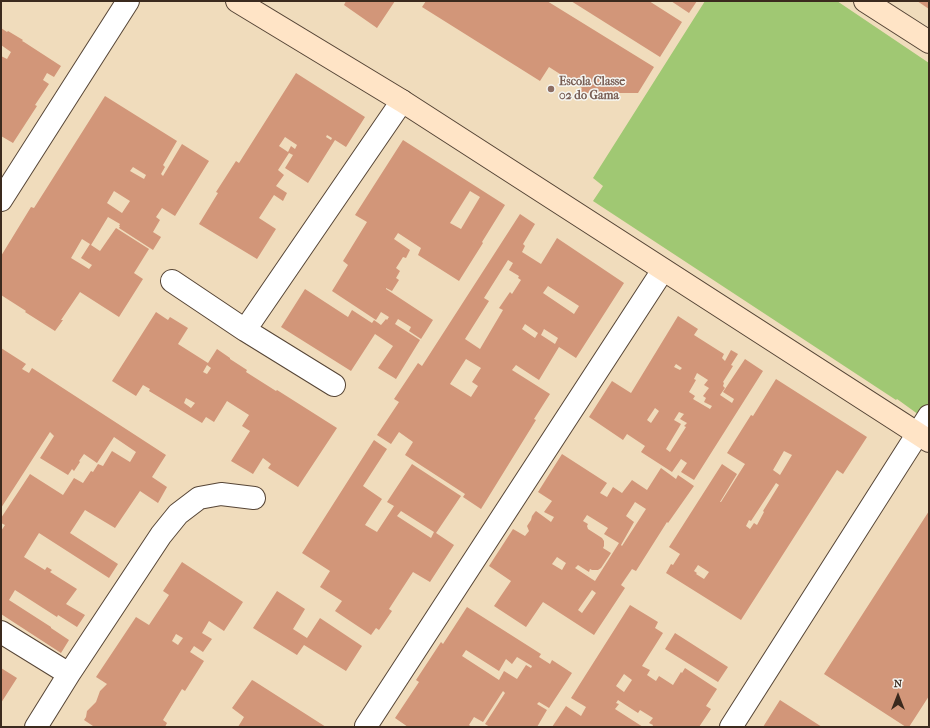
<!DOCTYPE html>
<html>
<head>
<meta charset="utf-8">
<style>
	body { margin:0 }
	#map { position:relative; width:930px; height:728px; overflow:hidden; background:#f0dcbc; font-family:"IM FELL French Canon",serif }
	canvas { display:block }
	.frame { position:absolute; inset:0; border:2px solid #3b2a1e; pointer-events:none }
	.north { position:absolute; left:878px; top:676px; width:40px; height:40px; -webkit-text-stroke:3px #f6f6f2; paint-order:stroke; rotate:0deg; font-size:11px; font-weight:700; line-height:16px; text-align:center; color:#3b2a1e }
	.north::after { content:''; display:block; margin:auto; width:14px; height:18px; background:#3b2a1e; clip-path:polygon(50% 0,100% 100%,50% 72%,0 100%) }
</style>
</head>
<body>
<div id="map">
<canvas width="930" height="728"></canvas>
<div class="frame"></div>
<div class="north">N</div>
</div>
<script>
const ctx = document.querySelector('canvas').getContext('2d');
ctx.lineJoin = 'round';
function fill(path, color) { ctx.fillStyle = color; ctx.fill(path, 'evenodd'); }
const toPath = rows => new Path2D(rows.map(r => 'M' + r).join(''));
function stroke(path, color, width, dash) { ctx.strokeStyle = color; ctx.lineWidth = width; ctx.lineCap = dash ? 'butt' : 'round'; ctx.setLineDash(dash || []); ctx.stroke(path); }
function label(font, color, halo, rows, align = 'center') {
  ctx.font = font + ' "IM FELL French Canon",serif'; ctx.lineWidth = 3; ctx.setLineDash([]); ctx.textBaseline = 'middle'; ctx.strokeStyle = halo; ctx.fillStyle = color; for (const [text, x, y, turn = 0] of rows) {
    ctx.save(); ctx.translate(x, y); ctx.rotate((+turn || 0) * Math.PI / 180); ctx.textAlign = isNaN(turn) ? turn : align; if (halo) ctx.strokeText(text, 0, 0); ctx.fillText(text, 0, 0); ctx.restore();
  }
}
fill(toPath([
	[705,1,837,1,929,63,929,414,926,420,897,399,896,400,593,201,603,186,593,178]
]), '#a0c873');
fill(toPath([
	[346,1,395,1,377,28,344,5],
	[426,1,547,1,654,67,638,93,579,93,582,88,549,67,540,81,422,7],
	[571,1,649,1,682,22,660,57],
	[671,1,697,1,689,13],
	[917,1,929,1,929,9],
	[1,28,7,32,8,31,23,40,22,41,24,42,61,66,54,77,47,73,43,80,49,84,35,105,37,106,13,143,1,136,1,56,7,59,11,52,1,45],
	[296,73,365,117,346,147,335,140,308,183,285,168,293,155,289,153,278,170,284,175,276,186,287,193,283,201,274,195,259,218,276,229,257,259,199,224,218,193,216,192,236,161,239,163],
	[327,135,332,138,331,140,326,137],
	[285,137,297,145,295,149,291,146,288,152,279,146],
	[105,96,177,141,163,165,165,167,161,174,163,176,182,144,209,161,175,216,162,208,156,217,160,220,153,232,161,237,153,250,119,228,120,226,119,226,120,224,108,217,91,245,100,251,116,228,149,249,134,273,143,279,119,317,80,292,61,320,63,320,55,331,25,312,26,311,1,295,1,256,31,207,34,208],
	[133,167,146,175,144,179,130,171],
	[114,191,130,201,122,213,107,203],
	[82,239,90,244,81,258,92,265,89,269,71,258],
	[403,140,505,205,482,242,483,243,459,281,418,255,421,248,398,233,394,239,410,250,406,258,403,257,396,268,400,271,396,278,399,280,392,291,386,288,386,289,433,320,421,339,409,331,411,327,398,319,395,324,420,340,396,379,378,368,393,346,375,334,351,371,281,327,305,289,348,317,352,310,372,323,374,320,381,325,386,319,387,320,389,317,381,312,376,320,332,291,348,265,343,261,367,222,355,215],
	[470,191,480,197,461,229,450,223],
	[520,214,535,224,523,244,525,246,522,252,541,264,557,238,624,283,576,358,559,347,539,380,516,365,512,370,550,394,534,419,536,420,481,509,463,497,465,494,405,455,413,442,399,432,391,444,377,435,399,402,394,399,418,363,422,366],
	[508,260,513,263,509,270,519,276,518,278,521,280,512,294,510,292,499,308,503,310,480,349,465,339,489,301,484,298],
	[548,286,579,306,574,314,543,293],
	[525,324,538,333,535,338,522,329],
	[544,329,558,338,555,344,541,335],
	[466,359,481,368,472,382,478,386,471,397,450,384],
	[156,312,168,320,170,317,188,328,178,344,208,363,217,349,230,358,230,359,247,370,246,372,276,391,277,390,337,428,298,487,268,468,271,464,263,458,253,474,231,461,250,431,242,426,249,415,227,401,214,422,206,417,202,423,149,391,150,389,143,385,136,396,112,381],
	[207,365,211,368,207,374,203,372],
	[186,398,195,403,191,408,184,403],
	[678,316,698,329,694,335,724,354,722,358,725,361,731,350,738,354,731,365,733,366,723,382,724,383,723,386,725,388,720,395,732,403,734,399,723,392,745,359,763,371,694,480,681,472,687,463,681,459,672,472,641,452,645,446,627,434,623,440,589,417,612,381,631,393],
	[676,364,682,368,680,370,674,367],
	[697,373,708,380,704,385,709,388,703,396,706,398,704,402,712,406,710,409,693,399,695,396,689,392,696,380,694,379],
	[655,408,659,411,651,423,647,420],
	[679,412,684,414,680,419,687,423,684,426,686,427,670,452,666,449,681,424,674,420],
	[1,348,26,364,22,369,29,373,32,368,166,455,152,477,167,487,158,503,140,491,115,528,85,510,70,533,118,564,109,578,39,533,24,557,45,570,47,567,52,570,50,572,77,589,66,604,85,615,77,627,58,615,57,617,15,590,9,600,51,627,51,628,69,640,61,653,1,614,1,531,5,525,1,523,1,518,30,474,63,495,74,478,83,483,91,471,93,472,98,464,103,466,112,451,130,462,136,452,114,437,97,463,84,454,79,461,80,462,74,471,72,469,68,475,40,458,54,436,50,432,1,508],
	[776,379,867,437,843,474,837,470,741,620,666,573,671,564,673,565,680,554,669,547,722,464,737,474,720,502,721,502,745,464,727,453,751,415,753,416],
	[784,451,792,455,780,475,773,470],
	[776,483,779,485,763,511,764,512,757,525,754,523,750,529,746,526,749,520,751,521],
	[698,565,709,572,704,579,696,574,697,573,694,571],
	[374,440,387,449,363,486,382,499,365,525,377,532,394,506,387,502,412,464,461,496,436,533,454,545,430,582,413,572,389,609,392,611,379,630,376,628,371,635,335,611,342,601,320,587,330,571,302,553],
	[401,511,434,532,431,538,397,516],
	[562,454,607,483,600,493,607,497,613,487,622,493,632,480,647,490,661,468,676,479,678,475,694,486,668,523,667,522,636,571,632,569,621,585,625,588,594,635,543,602,526,627,494,606,511,581,489,566,513,529,525,536,529,531,527,526,531,520,532,516,535,512,536,511,551,522,554,517,544,512,552,501,538,492],
	[635,502,646,509,622,546,621,545,634,522,626,516],
	[587,515,608,528,604,534,619,543,595,581,575,568,578,565,589,572,590,569,592,570,598,570,601,568,611,553,603,548,604,546,604,541,602,538,588,529,587,526,588,524,583,521],
	[557,557,566,563,562,570,552,564],
	[592,590,596,593,582,613,578,610],
	[929,511,929,696,909,727,906,727,824,674],
	[182,562,243,602,224,631,209,621,202,633,212,639,203,652,194,646,190,652,204,661,185,691,182,689,163,720,167,723,165,727,92,727,93,726,84,720,86,717,87,711,96,702,100,691,107,684,96,677,136,617,149,625,169,595,163,591],
	[176,634,183,638,178,645,172,641],
	[277,591,305,609,293,629,307,638,320,618,362,646,346,671,304,645,297,655,253,628],
	[630,605,658,622,655,628,663,633,642,666,650,670,647,675,656,681,659,676,673,685,681,672,682,673,685,668,717,689,706,706,711,709,699,727,652,727,653,725,649,723,653,718,640,710,638,713,618,700,616,703,619,704,615,709,643,727,552,727,566,706,581,716,586,707,571,698],
	[624,674,632,680,624,692,616,686],
	[467,607,541,654,539,657,550,664,552,660,572,673,549,708,539,702,537,704,547,710,537,727,490,727,485,724,505,693,503,691,483,722,474,717,469,725,472,727,408,727,395,718,419,682,416,680,441,642,443,644],
	[466,650,499,671,506,659,512,664,517,657,532,666,531,668,526,665,517,679,504,671,499,680,462,656],
	[675,633,728,667,718,682,665,649],
	[1,668,17,678,1,703],
	[252,680,254,681,326,727,238,727,244,717,232,708],
	[780,700,822,727,763,727]
]), '#d29679');
const street = toPath([
	[1,200,128,1],
	[172,281,245,330,402,101],
	[245,330,334,385],
	[1,632,69,674],
	[366,726,663,270],
	[36,727,69,674,161,535,178,514,199,498,221,494,254,498],
	[731,727,929,416]
]);
const secondary = toPath([
	[237,1,402,101,929,441],
	[865,1,929,42]
]);
stroke(street, '#564536', 24);
stroke(secondary, '#564536', 24);
stroke(street, '#fff', 22);
stroke(secondary, '#ffe4c6', 22);
for (const [x, y, r, color] of [
	[551,89,4,"#8d6e63"]
]) { const dot = new Path2D(); dot.arc(x, y, r, 0, 2 * Math.PI); ctx.fillStyle = color; ctx.fill(dot); stroke(dot, '#f6f6f2', 1.5); }
label('bold 12px', '#785e54', '#f6f6f2', [
	["Escola Classe",559,82],
	["02 do Gama",559,96]
], 'left');
</script>
</body>
</html>
